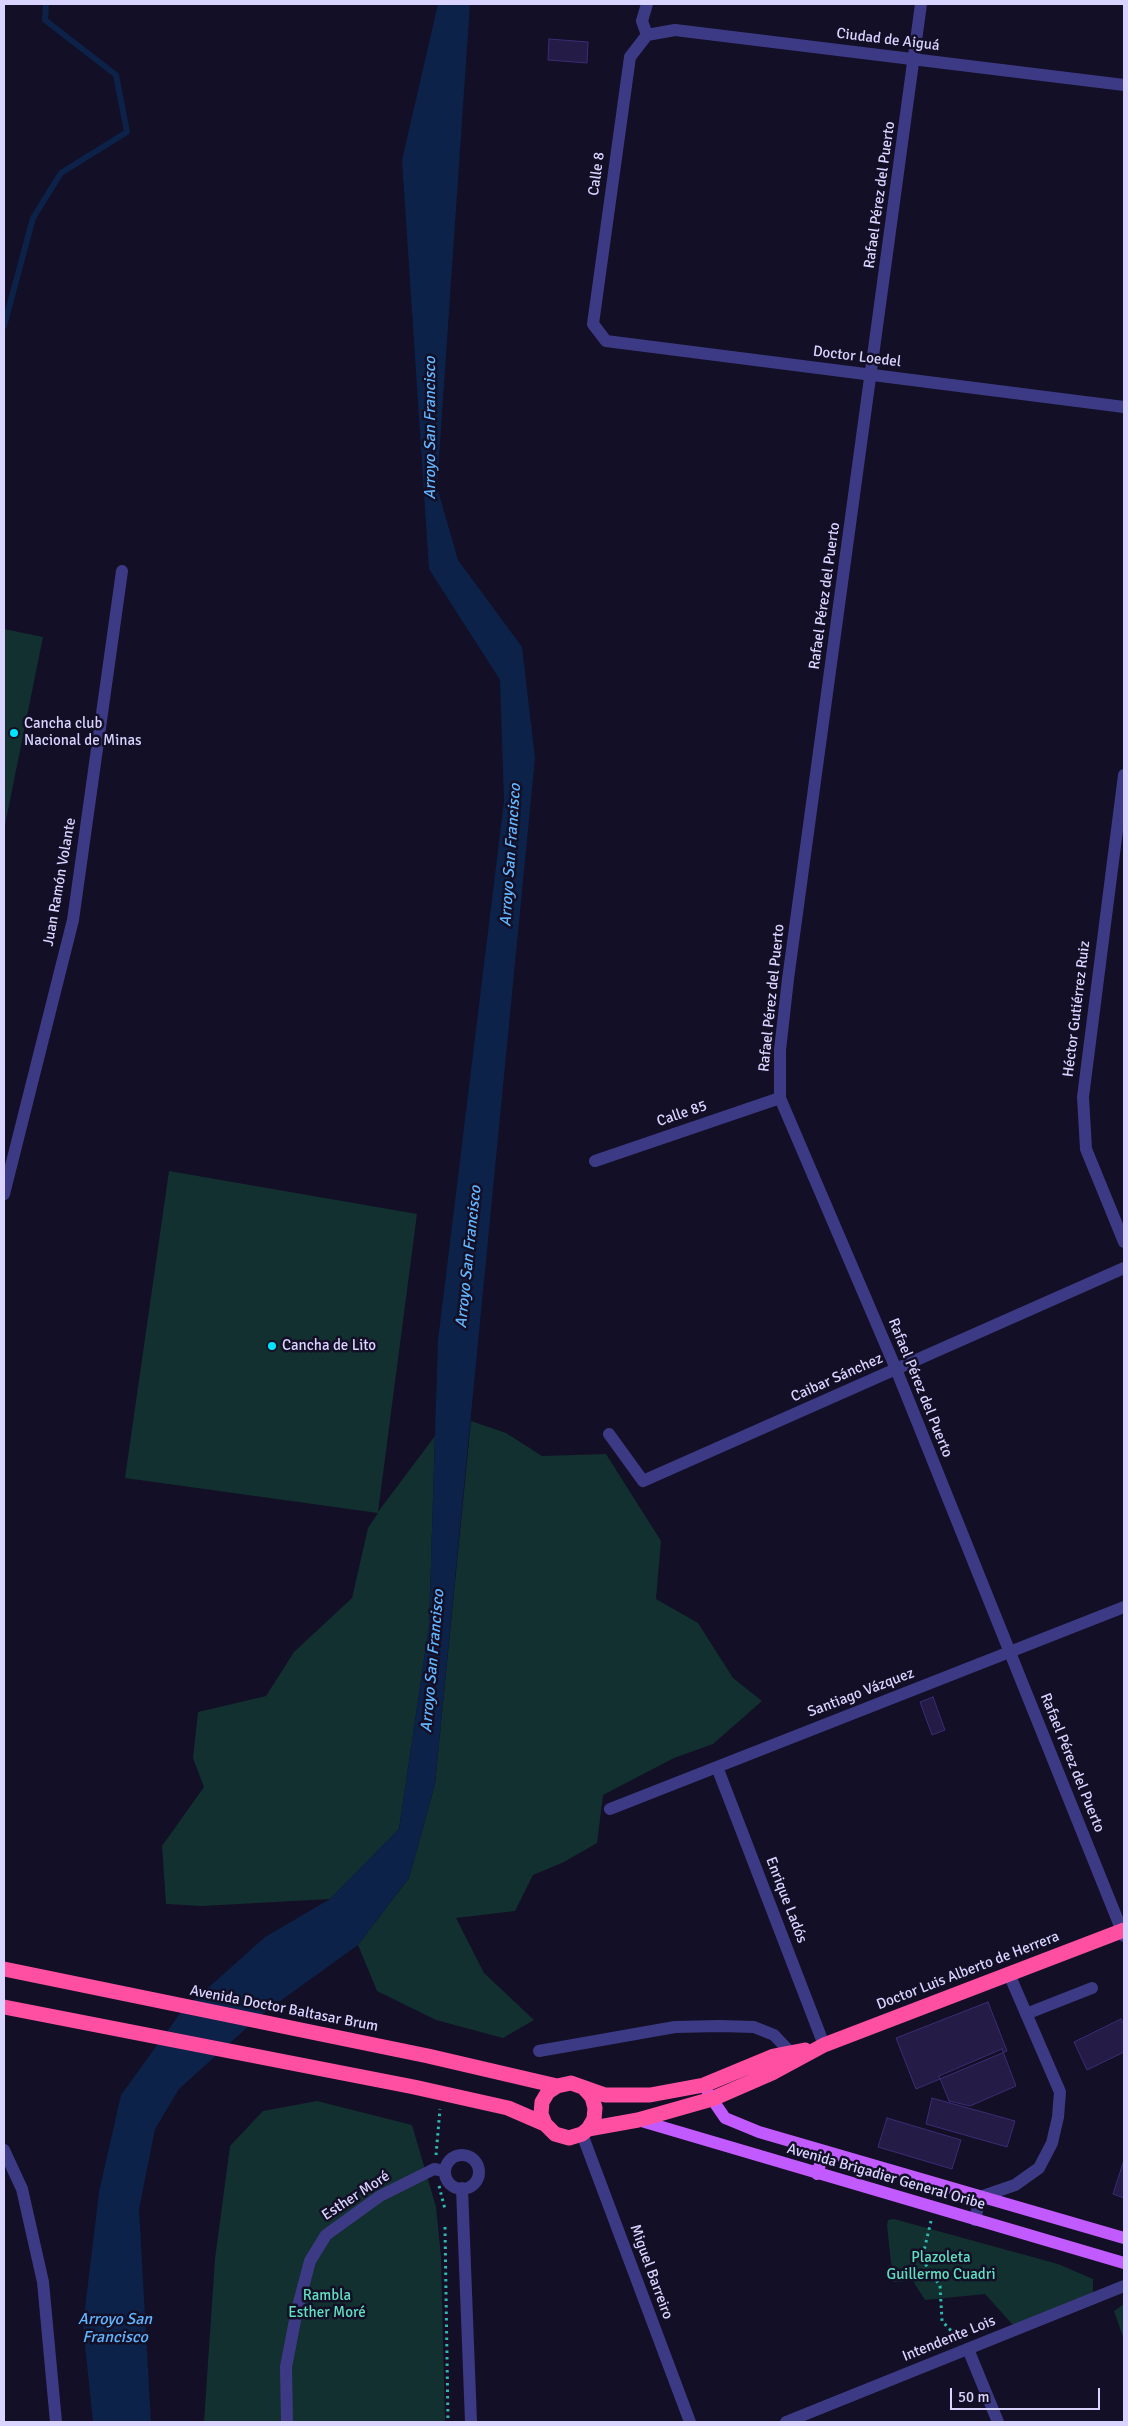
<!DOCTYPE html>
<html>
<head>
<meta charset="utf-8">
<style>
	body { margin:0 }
	#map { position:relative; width:1128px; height:2426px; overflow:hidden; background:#130f26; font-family:Signika,sans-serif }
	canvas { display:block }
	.frame { position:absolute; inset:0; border:5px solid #d9d4ff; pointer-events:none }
	.scale { position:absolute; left:950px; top:2388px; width:150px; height:22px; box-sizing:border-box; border:2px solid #d9d4ff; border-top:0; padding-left:6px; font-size:15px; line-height:18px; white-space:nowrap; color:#d9d4ff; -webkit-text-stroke:4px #130f26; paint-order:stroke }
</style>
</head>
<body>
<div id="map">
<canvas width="1128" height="2426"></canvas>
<div class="frame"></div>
<div class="scale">50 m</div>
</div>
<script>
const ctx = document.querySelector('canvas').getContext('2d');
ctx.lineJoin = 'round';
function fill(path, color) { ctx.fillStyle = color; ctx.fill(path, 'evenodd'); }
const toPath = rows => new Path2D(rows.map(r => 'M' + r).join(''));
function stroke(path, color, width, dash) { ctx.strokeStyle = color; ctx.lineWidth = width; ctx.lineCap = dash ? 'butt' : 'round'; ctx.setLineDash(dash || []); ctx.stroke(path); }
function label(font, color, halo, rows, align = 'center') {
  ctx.font = font + ' Signika,sans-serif'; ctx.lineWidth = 5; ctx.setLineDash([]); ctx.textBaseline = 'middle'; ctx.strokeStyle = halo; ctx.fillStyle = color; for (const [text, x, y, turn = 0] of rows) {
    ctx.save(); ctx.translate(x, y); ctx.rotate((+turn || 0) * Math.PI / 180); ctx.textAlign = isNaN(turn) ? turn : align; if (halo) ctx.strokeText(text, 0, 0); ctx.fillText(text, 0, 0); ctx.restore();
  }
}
fill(toPath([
	[4,629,43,637,4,830],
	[169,1171,417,1214,378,1512,435,1436,429,1626,399,1829,330,1899,202,1906,166,1904,162,1846,204,1787,193,1758,198,1712,266,1696,294,1652,352,1598,368,1528,378,1513,125,1478],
	[471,1421,506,1433,542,1456,606,1454,661,1541,656,1599,698,1623,733,1678,762,1701,713,1744,674,1758,603,1795,597,1843,564,1862,533,1875,515,1911,456,1918,484,1973,534,2020,503,2038,436,2020,377,1991,358,1945,409,1878,435,1784],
	[317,2101,412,2125,436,2207,441,2257,445,2422,204,2422,215,2259,230,2146,263,2111],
	[894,2219,1058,2264,1093,2279,1093,2294,1013,2325,985,2294,925,2300,913,2281,893,2282,887,2225,888,2220],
	[1124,2304,1124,2340,1114,2311]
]), '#12302f');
fill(toPath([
	[438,4,470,4,437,487,458,560,522,647,535,758,435,1784,409,1878,358,1945,261,2015,179,2089,155,2129,139,2209,151,2422,93,2422,83,2325,99,2192,121,2095,181,2012,265,1937,330,1899,399,1829,429,1626,438,1340,504,801,500,680,429,569,402,160]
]), '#0c2248');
stroke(toPath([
	[4,326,33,218,61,173,127,132,116,75,45,20,46,4]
]), '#0c2248', 6);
const building = toPath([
	[549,39,588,42,587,63,548,60,549,39],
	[933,1697,945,1730,932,1735,920,1702,933,1697],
	[988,2002,1007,2051,916,2089,896,2038,988,2002],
	[1121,2019,1124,2025,1124,2052,1087,2070,1074,2042,1121,2019],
	[1002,2049,1016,2086,970,2106,949,2101,939,2076,1002,2049],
	[932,2098,1015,2121,1007,2147,926,2124,932,2098],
	[887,2118,961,2140,952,2169,878,2147,887,2118],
	[1124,2160,1124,2198,1113,2194,1124,2160]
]);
fill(building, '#241b47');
stroke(building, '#3b2d73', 1);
stroke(toPath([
	[436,2155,440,2109],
	[439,2186,445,2209],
	[931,2221,922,2259,940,2286,942,2321,957,2337],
	[445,2227,448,2422]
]), '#2fb8b0', 3, [2.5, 4]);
stroke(toPath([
	[647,4,642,21,647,35],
	[921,4,788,979,780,1050,780,1098,896,1369,1124,1936],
	[647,35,630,57,593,324,606,341,1124,407],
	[647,35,675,30,1124,85],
	[1124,775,1083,1097,1086,1149,1124,1242],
	[595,1161,780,1098],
	[4,1194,73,920,122,571],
	[609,1434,643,1481,1124,1268],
	[717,1767,824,2045],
	[610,1809,1124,1607],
	[1026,2014,1092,1988],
	[539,2051,675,2027,720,2026,754,2027,774,2035,791,2053],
	[582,2134,690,2422],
	[4,2150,22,2189,43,2282,56,2422],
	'445 2172a17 17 0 1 1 34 0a17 17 0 1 1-34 0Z',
	[462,2188,471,2422],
	[975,2220,980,2197,1015,2185,1039,2168,1052,2143,1058,2117,1060,2092,1009,1974],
	[968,2349,998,2422],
	[287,2422,286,2367,297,2310,310,2261,326,2235,380,2196,434,2169,445,2171],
	[786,2422,1124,2286]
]), '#3d3a85', 12);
stroke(toPath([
	[708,2093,725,2118,759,2132,1124,2238],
	[638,2120,1124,2263],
	[817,2174,824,2151]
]), '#c25bff', 12);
stroke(toPath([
	[4,1969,428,2056,557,2086],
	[4,2007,414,2087,508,2108,545,2124],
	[584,2088,592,2097,595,2108,594,2119,588,2129,582,2134,569,2138,555,2134,545,2124,541,2114,542,2102,548,2092,557,2086,571,2083,605,2095,650,2095,704,2085,774,2056,805,2050],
	[588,2129,638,2120,712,2099,774,2072,824,2045,1124,1930]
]), '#ff4fa3', 15);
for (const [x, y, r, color] of [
	[14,733,5,"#00e5ff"],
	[272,1346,5,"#00e5ff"]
]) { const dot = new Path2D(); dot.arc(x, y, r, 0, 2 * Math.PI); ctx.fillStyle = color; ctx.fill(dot); stroke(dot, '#130f26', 2); }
label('15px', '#d9d4ff', '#130f26', [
	["Ciudad de Aiguá",888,40,7],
	["Calle 8",597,174,-82],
	["Rafael Pérez del Puerto",880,195,-82],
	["Doctor Loedel",857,357,7],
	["Rafael Pérez del Puerto",825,596,-82],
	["Juan Ramón Volante",60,882,-80],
	["Rafael Pérez del Puerto",772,998,-84],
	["Héctor Gutiérrez Ruiz",1077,1009,-83],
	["Calle 85",682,1114,-19],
	["Caibar Sánchez",837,1378,-24],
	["Rafael Pérez del Puerto",920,1388,68],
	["Santiago Vázquez",861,1693,-21],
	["Rafael Pérez del Puerto",1072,1763,68],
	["Enrique Ladós",786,1900,69],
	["Doctor Luis Alberto de Herrera",968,1971,-21],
	["Avenida Doctor Baltasar Brum",284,2009,11],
	["Avenida Brigadier General Oribe",886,2177,16],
	["Esther Moré",356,2196,-33],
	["Miguel Barreiro",651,2272,70],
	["Intendente Lois",949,2339,-22]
]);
label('15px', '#d9d4ff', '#130f26', [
	["Cancha club",24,724],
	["Nacional de Minas",24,741],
	["Cancha de Lito",282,1346]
], 'left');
label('15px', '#5fe0c0', '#130f26', [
	["Plazoleta",941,2258],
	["Guillermo Cuadri",941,2275],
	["Rambla",327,2296],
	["Esther Moré",327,2313]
]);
label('italic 16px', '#62b6ff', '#130f26', [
	["Arroyo San Francisco",431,428,-90],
	["Arroyo San Francisco",511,855,-86],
	["Arroyo San Francisco",469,1257,-84],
	["Arroyo San Francisco",433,1661,-85],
	["Arroyo San",115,2320],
	["Francisco",115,2338]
]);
</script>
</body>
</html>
